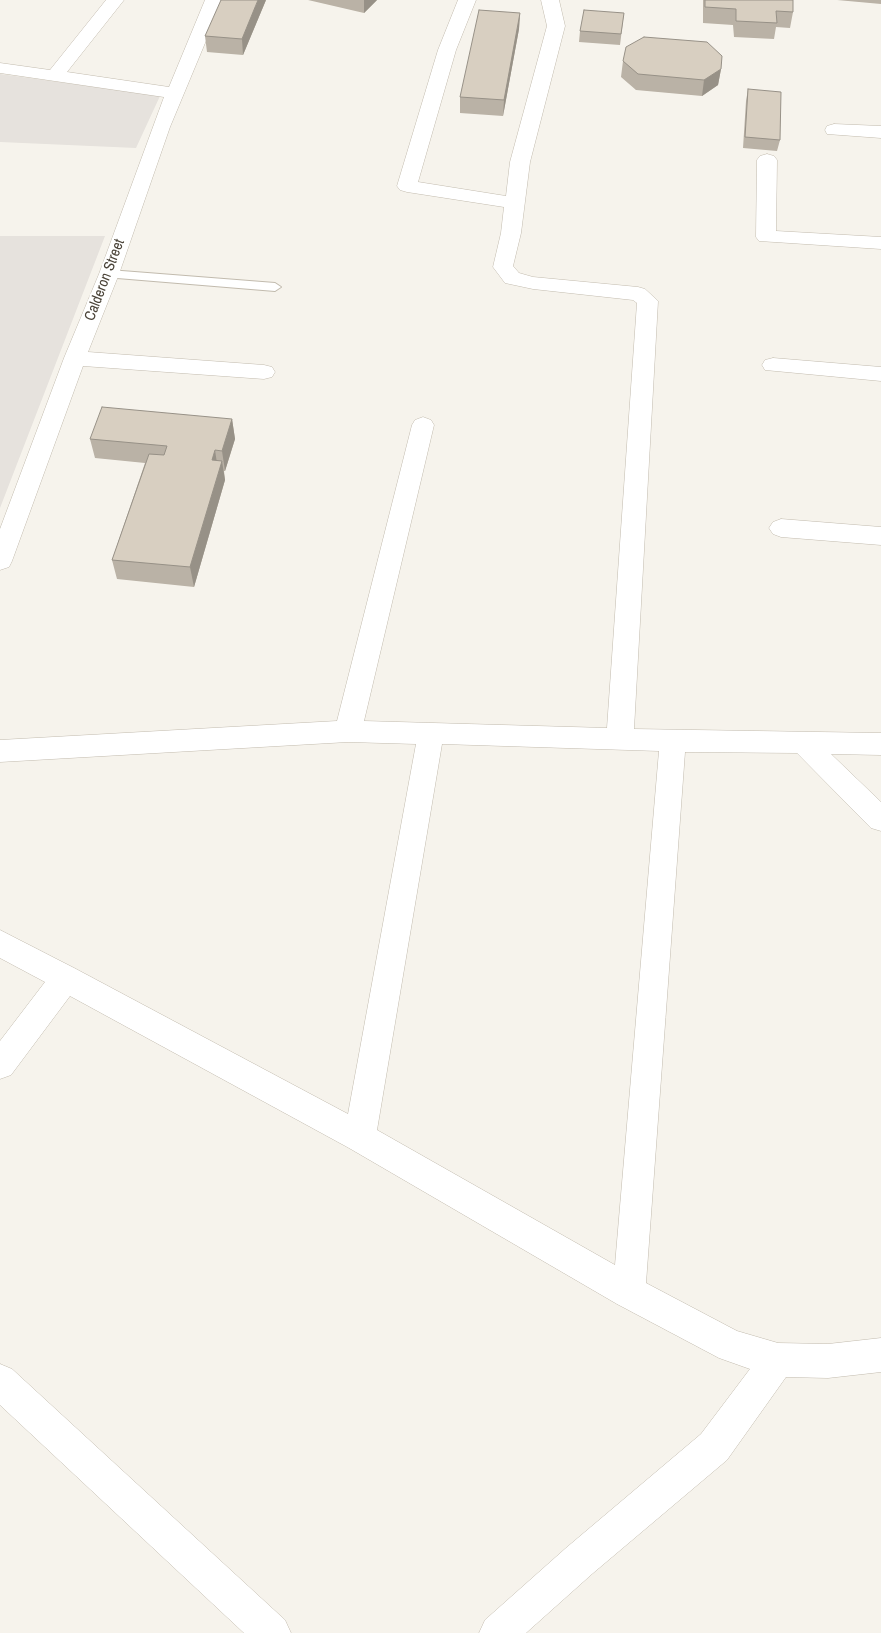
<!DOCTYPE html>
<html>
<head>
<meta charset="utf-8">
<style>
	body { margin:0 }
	canvas { display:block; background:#f6f3ec }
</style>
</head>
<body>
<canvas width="881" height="1633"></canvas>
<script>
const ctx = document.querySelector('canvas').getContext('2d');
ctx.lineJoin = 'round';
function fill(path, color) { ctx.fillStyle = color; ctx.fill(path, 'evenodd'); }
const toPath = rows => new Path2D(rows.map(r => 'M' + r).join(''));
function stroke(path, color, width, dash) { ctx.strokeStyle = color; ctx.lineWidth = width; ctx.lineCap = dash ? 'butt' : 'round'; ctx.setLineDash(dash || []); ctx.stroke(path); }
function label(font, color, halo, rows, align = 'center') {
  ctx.font = font + ' "Archivo Narrow",sans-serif'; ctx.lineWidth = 4; ctx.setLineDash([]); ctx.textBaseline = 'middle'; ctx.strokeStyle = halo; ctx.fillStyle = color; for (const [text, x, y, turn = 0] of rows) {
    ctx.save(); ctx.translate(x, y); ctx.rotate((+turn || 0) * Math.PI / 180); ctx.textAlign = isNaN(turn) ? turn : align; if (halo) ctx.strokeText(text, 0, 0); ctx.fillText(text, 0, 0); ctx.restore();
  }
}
fill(toPath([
	[0,74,160,96,136,148,0,142],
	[0,236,105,236,0,508]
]), '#e6e2dd');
const service = toPath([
	[109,270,275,283,281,287,275,291,105,277,103,274,109,270]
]);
const minor = toPath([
	[106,0,124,0,67,72,169,87,205,0,223,0,170,127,119,274,88,352,264,365,272,367,275,372,272,377,264,379,83,366,12,561,9,567,0,570,0,529,64,358,99,274,164,97,0,73,0,63,50,70,106,0],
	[458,0,476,0,456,50,418,182,506,196,510,162,547,26,541,0,559,0,565,26,530,162,521,233,513,266,519,273,533,277,638,287,645,289,658,301,634,729,881,733,881,755,831,754,881,802,881,831,871,828,797,753,685,752,646,1283,737,1331,778,1343,828,1344,881,1338,881,1372,828,1378,786,1377,727,1460,592,1574,526,1633,479,1633,485,1620,566,1548,701,1434,750,1369,719,1358,617,1304,349,1148,70,996,11,1075,0,1079,0,1041,45,982,0,958,0,930,76,969,348,1114,416,744,348,742,0,762,0,740,337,721,412,425,415,420,423,417,431,420,434,425,364,721,607,728,637,303,633,300,533,289,505,283,493,267,501,233,504,207,407,192,400,190,397,186,438,50,458,0],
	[442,744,659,751,615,1265,377,1130,442,744],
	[834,124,881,126,881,138,827,134,825,130,827,126,834,124],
	[767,154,774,156,777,160,776,231,881,237,881,249,759,241,756,237,757,160,760,156,767,154],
	[773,358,881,367,881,381,765,370,762,365,765,360,773,358],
	[781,519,881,527,881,545,781,537,773,534,769,528,773,522,781,519],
	[0,1364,12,1369,285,1620,291,1633,244,1633,0,1405,0,1364]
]);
stroke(service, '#c2bbae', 2);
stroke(minor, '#c2bbae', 1);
fill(service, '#fff');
fill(minor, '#fff');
fill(toPath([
	[266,0,243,55,207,52,205,36],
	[308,0,377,0,364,13],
	[703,0,793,0,793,12,790,28,776,27,774,39,734,37,733,25,703,23],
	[837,0,881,0,881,4],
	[520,13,519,29,503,116,460,113,460,97],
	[624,13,620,45,579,42,580,31],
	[623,61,721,69,718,85,702,96,636,90,621,77],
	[748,89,780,140,777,151,743,148,746,101],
	[232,419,235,439,225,471,224,471,225,480,194,587,117,579,112,560,145,463,95,458,90,439]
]), '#bab2a6');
fill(toPath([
	[258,0,266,0,243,55,242,39],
	[364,0,377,0,364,13],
	[520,13,519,29,503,116,504,100],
	[721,69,718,85,702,96,704,80],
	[232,419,235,439,225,471,222,451],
	[215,450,218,470,212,460],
	[222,461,225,480,194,587,190,567]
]), '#979187');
const building = toPath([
	[221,0,258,0,242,39,205,36,221,0],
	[705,0,793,0,793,12,776,11,777,23,736,21,736,9,705,7,705,0],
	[479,10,520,13,504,100,460,97,479,10],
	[584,10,624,13,621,34,580,31,584,10],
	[644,37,707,42,722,56,721,69,704,80,638,74,623,61,626,47,644,37],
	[748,89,781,92,780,140,745,137,748,89],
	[102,407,232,419,222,451,215,450,212,460,222,461,190,567,112,560,149,454,164,455,167,446,90,439,102,407]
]);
fill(building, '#d8cfc1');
stroke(building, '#979187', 1);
label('15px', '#4b4439', '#fff', [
	["Calderon Street",105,280,-69]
]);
</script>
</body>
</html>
